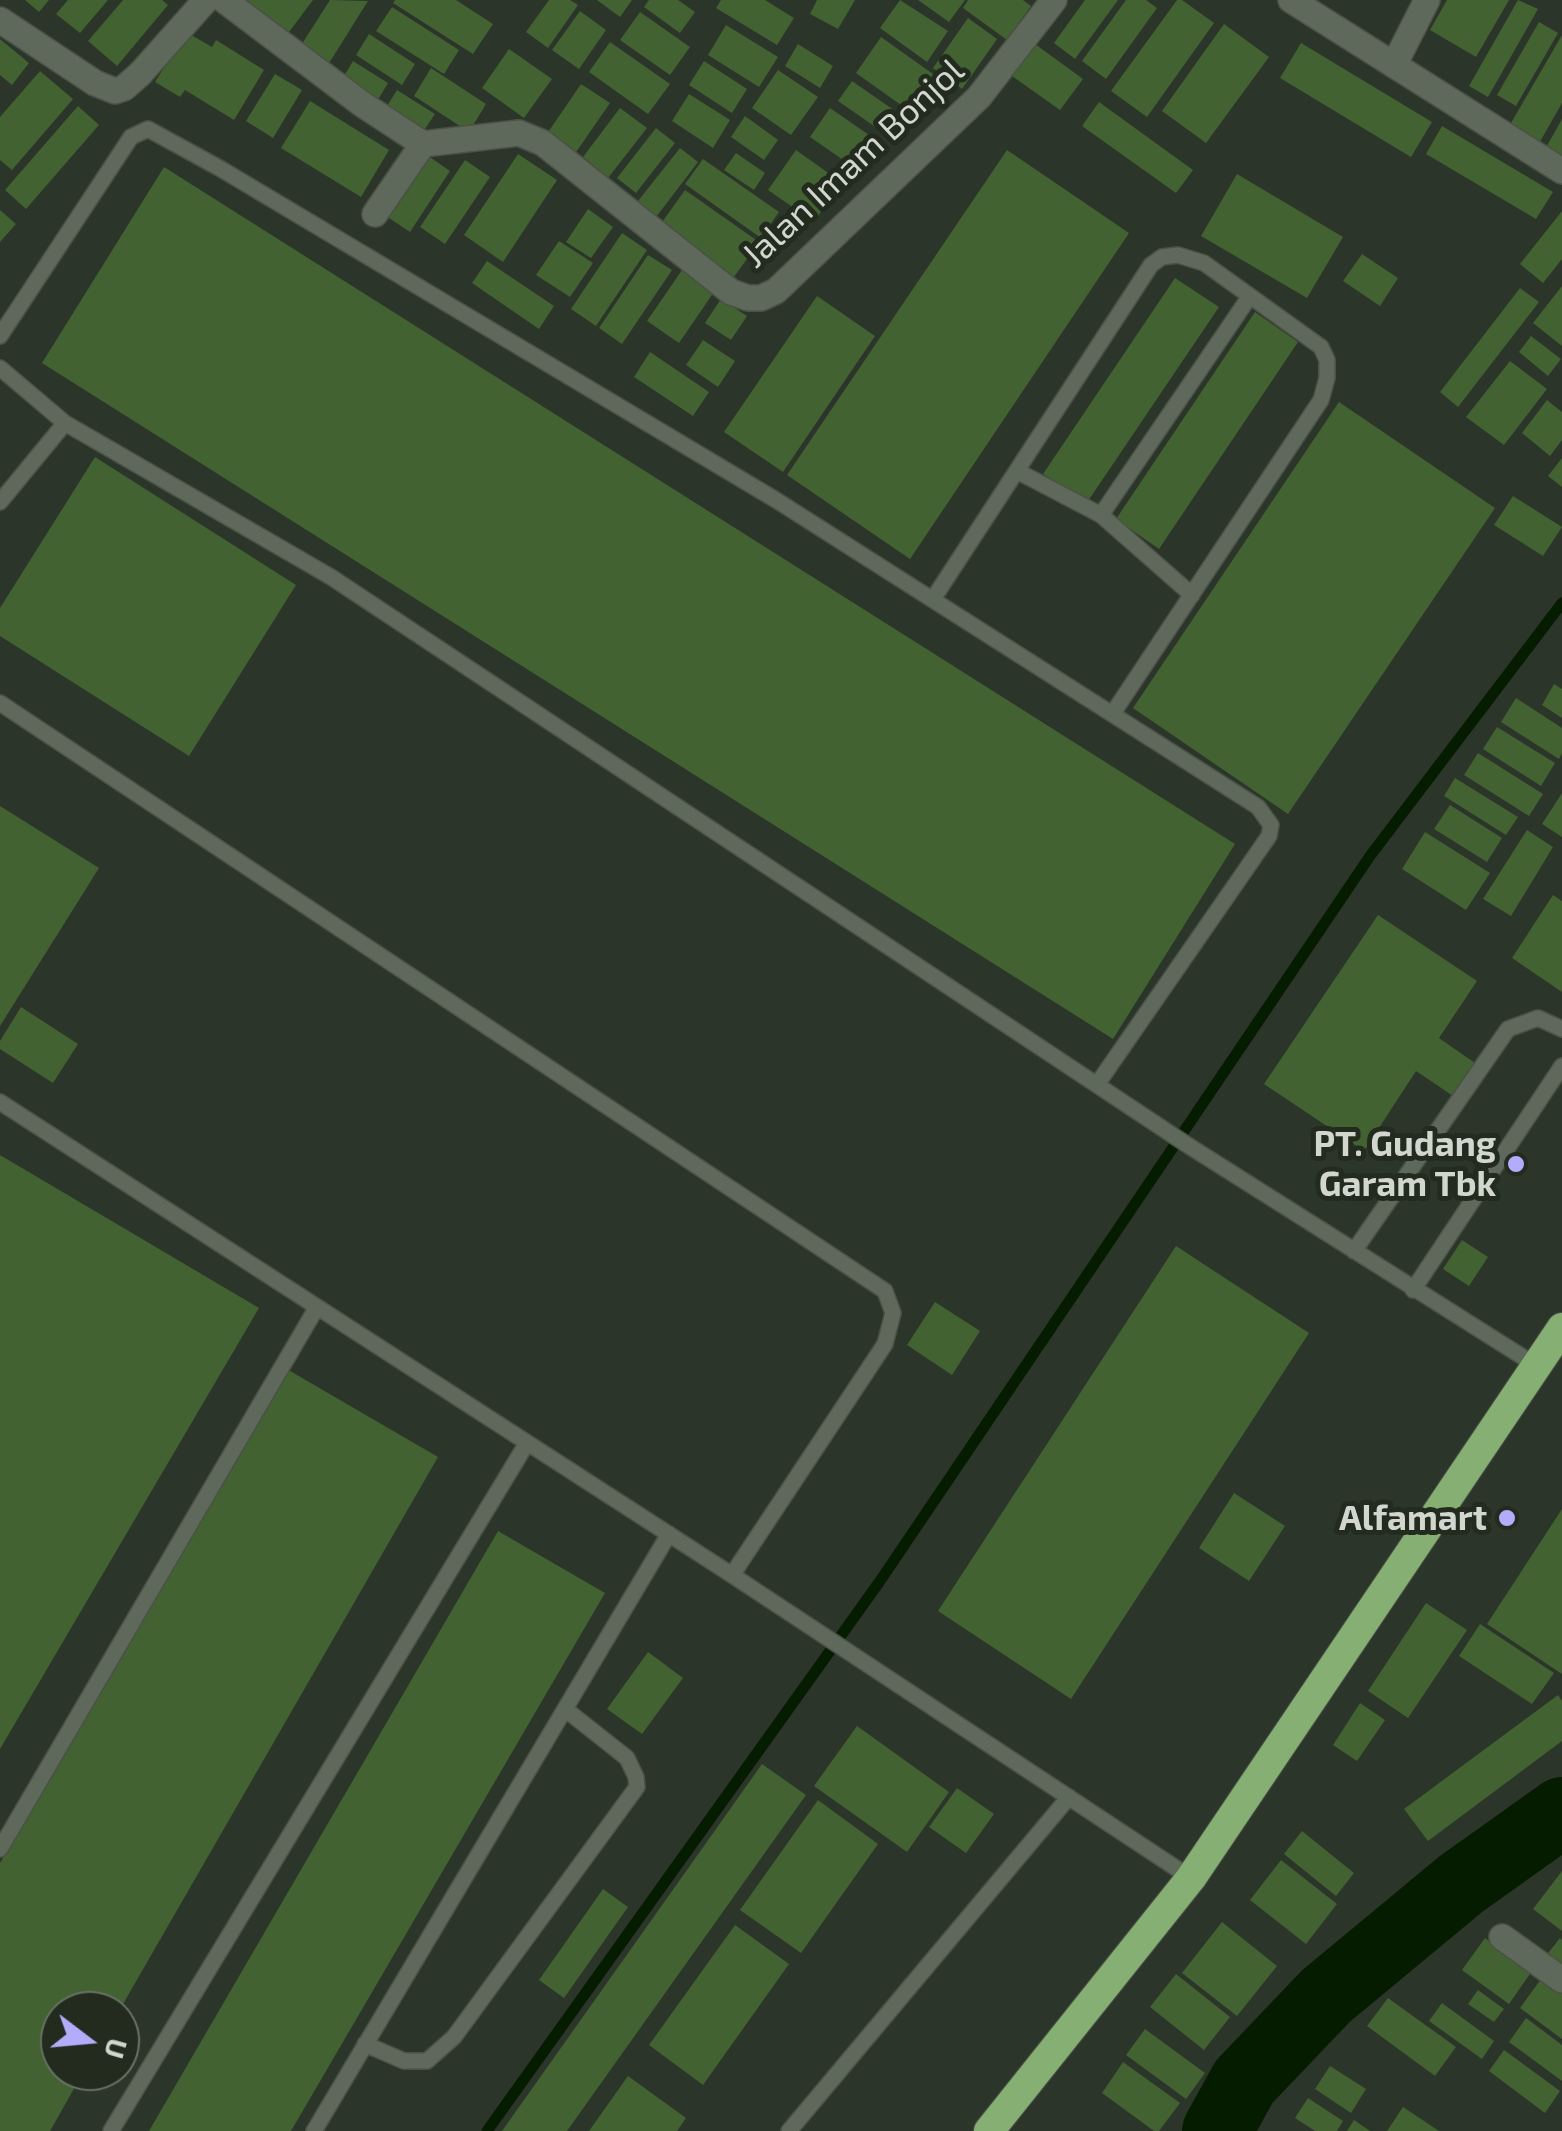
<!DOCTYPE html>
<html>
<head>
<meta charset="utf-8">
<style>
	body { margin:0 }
	#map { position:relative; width:1562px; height:2131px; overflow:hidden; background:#2c3529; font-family:"Exo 2",sans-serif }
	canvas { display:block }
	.north { position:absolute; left:40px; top:1991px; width:100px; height:100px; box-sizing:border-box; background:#232b1f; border:2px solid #697065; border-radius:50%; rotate:106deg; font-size:28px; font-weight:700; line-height:40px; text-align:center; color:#d1d7cf }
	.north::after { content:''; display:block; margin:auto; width:35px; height:45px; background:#b1adfa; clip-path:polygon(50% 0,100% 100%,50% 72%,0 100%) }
</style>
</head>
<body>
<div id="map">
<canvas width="1562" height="2131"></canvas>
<div class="north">U</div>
</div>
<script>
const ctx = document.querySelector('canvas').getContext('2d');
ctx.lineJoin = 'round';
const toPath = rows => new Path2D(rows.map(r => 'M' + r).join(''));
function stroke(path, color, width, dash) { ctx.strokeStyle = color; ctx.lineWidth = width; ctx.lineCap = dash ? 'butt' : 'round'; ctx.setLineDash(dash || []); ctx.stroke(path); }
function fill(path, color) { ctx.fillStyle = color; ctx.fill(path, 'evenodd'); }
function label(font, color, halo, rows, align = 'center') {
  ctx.font = font + ' "Exo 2",sans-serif'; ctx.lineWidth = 10; ctx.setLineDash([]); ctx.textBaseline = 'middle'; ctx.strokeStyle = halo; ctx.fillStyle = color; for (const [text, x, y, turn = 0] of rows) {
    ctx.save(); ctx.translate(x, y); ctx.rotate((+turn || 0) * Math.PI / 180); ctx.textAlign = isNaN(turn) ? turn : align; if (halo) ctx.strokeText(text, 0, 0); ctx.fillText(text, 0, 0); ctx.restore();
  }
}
stroke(toPath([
	[487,2131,880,1581,1370,856,1562,603]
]), '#061c00', 11);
stroke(toPath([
	[1217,2131,1244,2082,1326,1996,1461,1884,1562,1812]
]), '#061c00', 70);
fill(toPath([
	[25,0,49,0,39,12],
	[68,0,108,0,80,33,56,14],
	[123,0,162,0,168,5,117,66,88,41],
	[245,0,313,0,286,36,242,4],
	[330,0,368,1,326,68,298,50],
	[395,0,456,0,493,24,473,54,393,3],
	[549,0,570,0,578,5,548,48,526,32],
	[597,0,632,0,620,17],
	[649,0,678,0,695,12,680,33,644,7],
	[721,0,765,0,794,18,777,45,716,8],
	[817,0,855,0,838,29,810,14],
	[900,0,948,31,927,62,880,28],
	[918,0,965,0,949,22],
	[968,0,1023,0,1031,6,1007,40,963,8],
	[1085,0,1118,0,1075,59,1054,43],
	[1126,0,1146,0,1157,8,1106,79,1082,61],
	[1177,0,1182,0,1214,23,1147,117,1111,91],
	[1447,0,1509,0,1476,57,1430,30],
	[1518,0,1538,9,1488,97,1469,86],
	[392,7,459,50,444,74,376,31],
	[580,11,606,30,579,69,552,50],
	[640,12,690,47,670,75,620,40],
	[968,18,997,39,962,89,933,68],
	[1539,22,1558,33,1516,106,1497,95],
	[1224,24,1269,57,1206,143,1162,111],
	[726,25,778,57,759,87,708,55],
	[186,32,212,47,216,40,264,70,234,120,185,90,180,97,155,82],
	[369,34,415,64,402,85,356,55],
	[1562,35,1562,103,1537,147,1507,130],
	[881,37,940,79,915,115,856,73],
	[0,39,29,63,12,85,0,75],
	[610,42,670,84,648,114,589,72],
	[1301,43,1432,122,1411,157,1280,78],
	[798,44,833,66,820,88,785,66],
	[1035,44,1083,79,1060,110,1012,76],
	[509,49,552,79,524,118,482,88],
	[353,61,388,83,376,103,341,81],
	[704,61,747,89,732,113,689,85],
	[431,68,486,104,469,132,414,96],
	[778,70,818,97,791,135,752,108],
	[40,71,73,99,12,170,0,160,0,117],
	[275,74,302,90,273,138,246,121],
	[852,81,911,122,897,142,838,101],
	[581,84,610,103,572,158,544,138],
	[397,90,435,114,419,138,382,114],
	[689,94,730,120,713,148,672,121],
	[310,101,389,150,361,197,281,148],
	[1099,102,1193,170,1176,193,1082,126],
	[78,106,99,125,26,209,5,190],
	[620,108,647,128,608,178,583,157],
	[830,108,882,144,862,173,810,137],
	[745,116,778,140,764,160,731,137],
	[1562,119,1562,161,1544,151],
	[1442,126,1553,192,1536,219,1426,154],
	[656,128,675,143,636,193,617,178],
	[680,148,698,162,653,221,634,206],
	[796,150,841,182,814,222,768,190],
	[1007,150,1129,233,910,559,787,475],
	[424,153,450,171,410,232,383,214],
	[736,153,765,173,754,190,724,170],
	[518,154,557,180,503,262,464,235],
	[703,159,779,212,761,238,685,184],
	[465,160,490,177,445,244,420,227],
	[164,167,1235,844,1113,1039,42,363],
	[1237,174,1343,237,1307,298,1201,236],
	[685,190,759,242,734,277,660,225],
	[588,209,613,227,591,258,566,242],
	[0,210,16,224,0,242],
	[1562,211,1562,259,1543,283,1520,264],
	[622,233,647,250,596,326,571,309],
	[559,241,593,263,570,297,536,275],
	[1362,254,1398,278,1380,306,1343,281],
	[648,255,672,270,622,344,599,328],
	[487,261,554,306,539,329,472,283],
	[682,270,714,292,679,343,647,321],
	[1175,278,1219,307,1086,504,1043,474],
	[1562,286,1562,346,1533,323],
	[1520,288,1539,302,1458,407,1440,392],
	[817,296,875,336,783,472,724,432],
	[721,299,747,316,731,340,705,323],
	[1255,312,1298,342,1159,549,1116,519],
	[1531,336,1561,359,1548,376,1519,352],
	[703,340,735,361,718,387,686,365],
	[650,352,709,392,693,416,634,377],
	[1510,361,1547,389,1504,445,1466,417],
	[1547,400,1562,412,1562,440,1550,456,1522,433],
	[1339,402,1495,508,1288,814,1133,708],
	[95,457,296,585,189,756,0,636,0,608],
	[1562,458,1562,487,1548,476],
	[1513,496,1562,527,1543,556,1494,525],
	[1554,684,1562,689,1562,718,1542,705],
	[1516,698,1562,728,1562,753,1559,759,1501,722],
	[1497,727,1555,763,1541,786,1483,749],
	[1478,753,1543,794,1529,816,1464,775],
	[1455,778,1518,817,1506,835,1444,796],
	[1562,793,1562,837,1542,824],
	[1450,805,1502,838,1487,862,1434,829],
	[0,806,99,868,0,1026],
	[1527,830,1553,847,1511,916,1483,899],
	[1425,832,1490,873,1466,910,1402,869],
	[1553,895,1562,901,1562,992,1512,958],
	[1378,915,1477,981,1439,1038,1475,1063,1453,1096,1416,1071,1364,1151,1264,1084],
	[21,1007,78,1044,53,1083,0,1049,0,1041],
	[0,1155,259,1308,0,1749],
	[1462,1240,1488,1257,1469,1286,1443,1269],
	[1176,1246,1309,1333,1071,1699,938,1611],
	[935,1302,980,1331,952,1375,907,1345],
	[285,1368,438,1457,119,2011,60,2011,60,2071,84,2071,50,2131,0,2131,0,1863],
	[1234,1493,1285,1526,1249,1581,1199,1548],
	[1562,1509,1562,1674,1487,1624],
	[498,1531,605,1593,291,2131,149,2131],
	[1426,1603,1467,1630,1408,1718,1368,1691],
	[1480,1624,1554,1673,1532,1704,1459,1656],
	[648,1652,683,1678,642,1734,607,1709],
	[1558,1695,1562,1701,1562,1741,1428,1841,1404,1809],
	[1360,1703,1385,1720,1357,1761,1333,1745],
	[857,1726,949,1792,907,1852,814,1786],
	[762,1764,806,1795,567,2131,502,2131],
	[957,1788,994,1814,966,1853,929,1827],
	[818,1800,878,1844,801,1953,740,1910],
	[1302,1831,1354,1873,1336,1896,1284,1854],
	[1281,1860,1337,1904,1306,1944,1250,1900],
	[1562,1871,1562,1931,1533,1909],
	[603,1889,628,1907,564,1998,539,1980],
	[1222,1922,1277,1966,1237,2016,1182,1973],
	[735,1925,789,1964,703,2085,649,2045],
	[1485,1938,1532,1971,1509,2004,1462,1970],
	[1560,1938,1562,1940,1562,1970,1545,1957],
	[1176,1974,1230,2017,1204,2050,1150,2007],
	[1544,1975,1562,1989,1562,2039,1520,2008],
	[1478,1990,1504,2009,1494,2022,1468,2004],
	[1388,1998,1456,2047,1435,2076,1367,2026],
	[1442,2003,1494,2041,1482,2059,1429,2021],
	[1526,2018,1562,2045,1562,2081,1509,2042],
	[1145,2029,1205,2073,1186,2099,1126,2055],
	[1504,2050,1560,2091,1545,2113,1489,2071],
	[1123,2062,1180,2103,1159,2131,1154,2131,1102,2093],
	[1330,2066,1366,2089,1351,2113,1315,2089],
	[628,2076,686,2118,677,2131,589,2131],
	[1308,2098,1343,2121,1337,2131,1315,2131,1295,2118],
	[1403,2107,1439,2131,1387,2131],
	[1354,2120,1370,2131,1347,2131]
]), '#426232');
const lane = toPath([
	[0,336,131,137,148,129,221,169,776,500,1258,807,1271,825,1269,836,1098,1083],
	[0,368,65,423,331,577,1189,1146,1537,1366],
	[1017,471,1101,515,1250,296],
	[0,502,65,423],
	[1101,515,1192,595],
	[933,599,1151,265,1162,257,1178,255,1204,263,1321,347,1327,360,1327,378,1321,400,1113,713],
	[0,703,885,1291,893,1313,885,1344,732,1575],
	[0,1102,732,1575,1191,1878],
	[1354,1251,1508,1029,1538,1018,1562,1029],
	[1413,1290,1562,1066],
	[0,1849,317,1307],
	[365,2044,404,2061,427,2061,454,2037,637,1787,636,1777,627,1758,565,1709],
	[111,2131,527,1443],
	[314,2131,669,1534],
	[789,2131,1069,1797]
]);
const street = toPath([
	[224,0,362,104,423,144,519,133,543,143,731,292,748,298,761,298,776,291,979,97,1054,0],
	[0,20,95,83,115,91,124,88,140,74,206,0],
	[1394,65,1427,0],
	[375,214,423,144],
	[1502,1937,1562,1980]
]);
const secondary = toPath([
	[1291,0,1562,171]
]);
const highway = toPath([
	[989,2131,1191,1878,1562,1328]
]);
stroke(lane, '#4a5146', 18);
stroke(street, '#4a5146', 28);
stroke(secondary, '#4a5146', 28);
stroke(highway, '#4a5146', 32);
stroke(lane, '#5f695b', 15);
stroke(street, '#5f695b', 25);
stroke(secondary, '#5f695b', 25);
stroke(highway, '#86af73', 30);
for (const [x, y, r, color] of [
	[1516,1164,10,"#b1adfa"],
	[1507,1518,10,"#b1adfa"]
]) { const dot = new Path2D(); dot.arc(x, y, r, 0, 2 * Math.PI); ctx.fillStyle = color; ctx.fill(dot); stroke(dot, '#232b1f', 4); }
label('35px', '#d1d7cf', '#232b1f', [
	["Jalan Imam Bonjol",853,163,-43]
]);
label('bold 35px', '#d1d7cf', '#232b1f', [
	["PT. Gudang",1496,1144],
	["Garam Tbk",1496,1184],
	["Alfamart",1487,1518]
], 'right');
</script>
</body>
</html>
